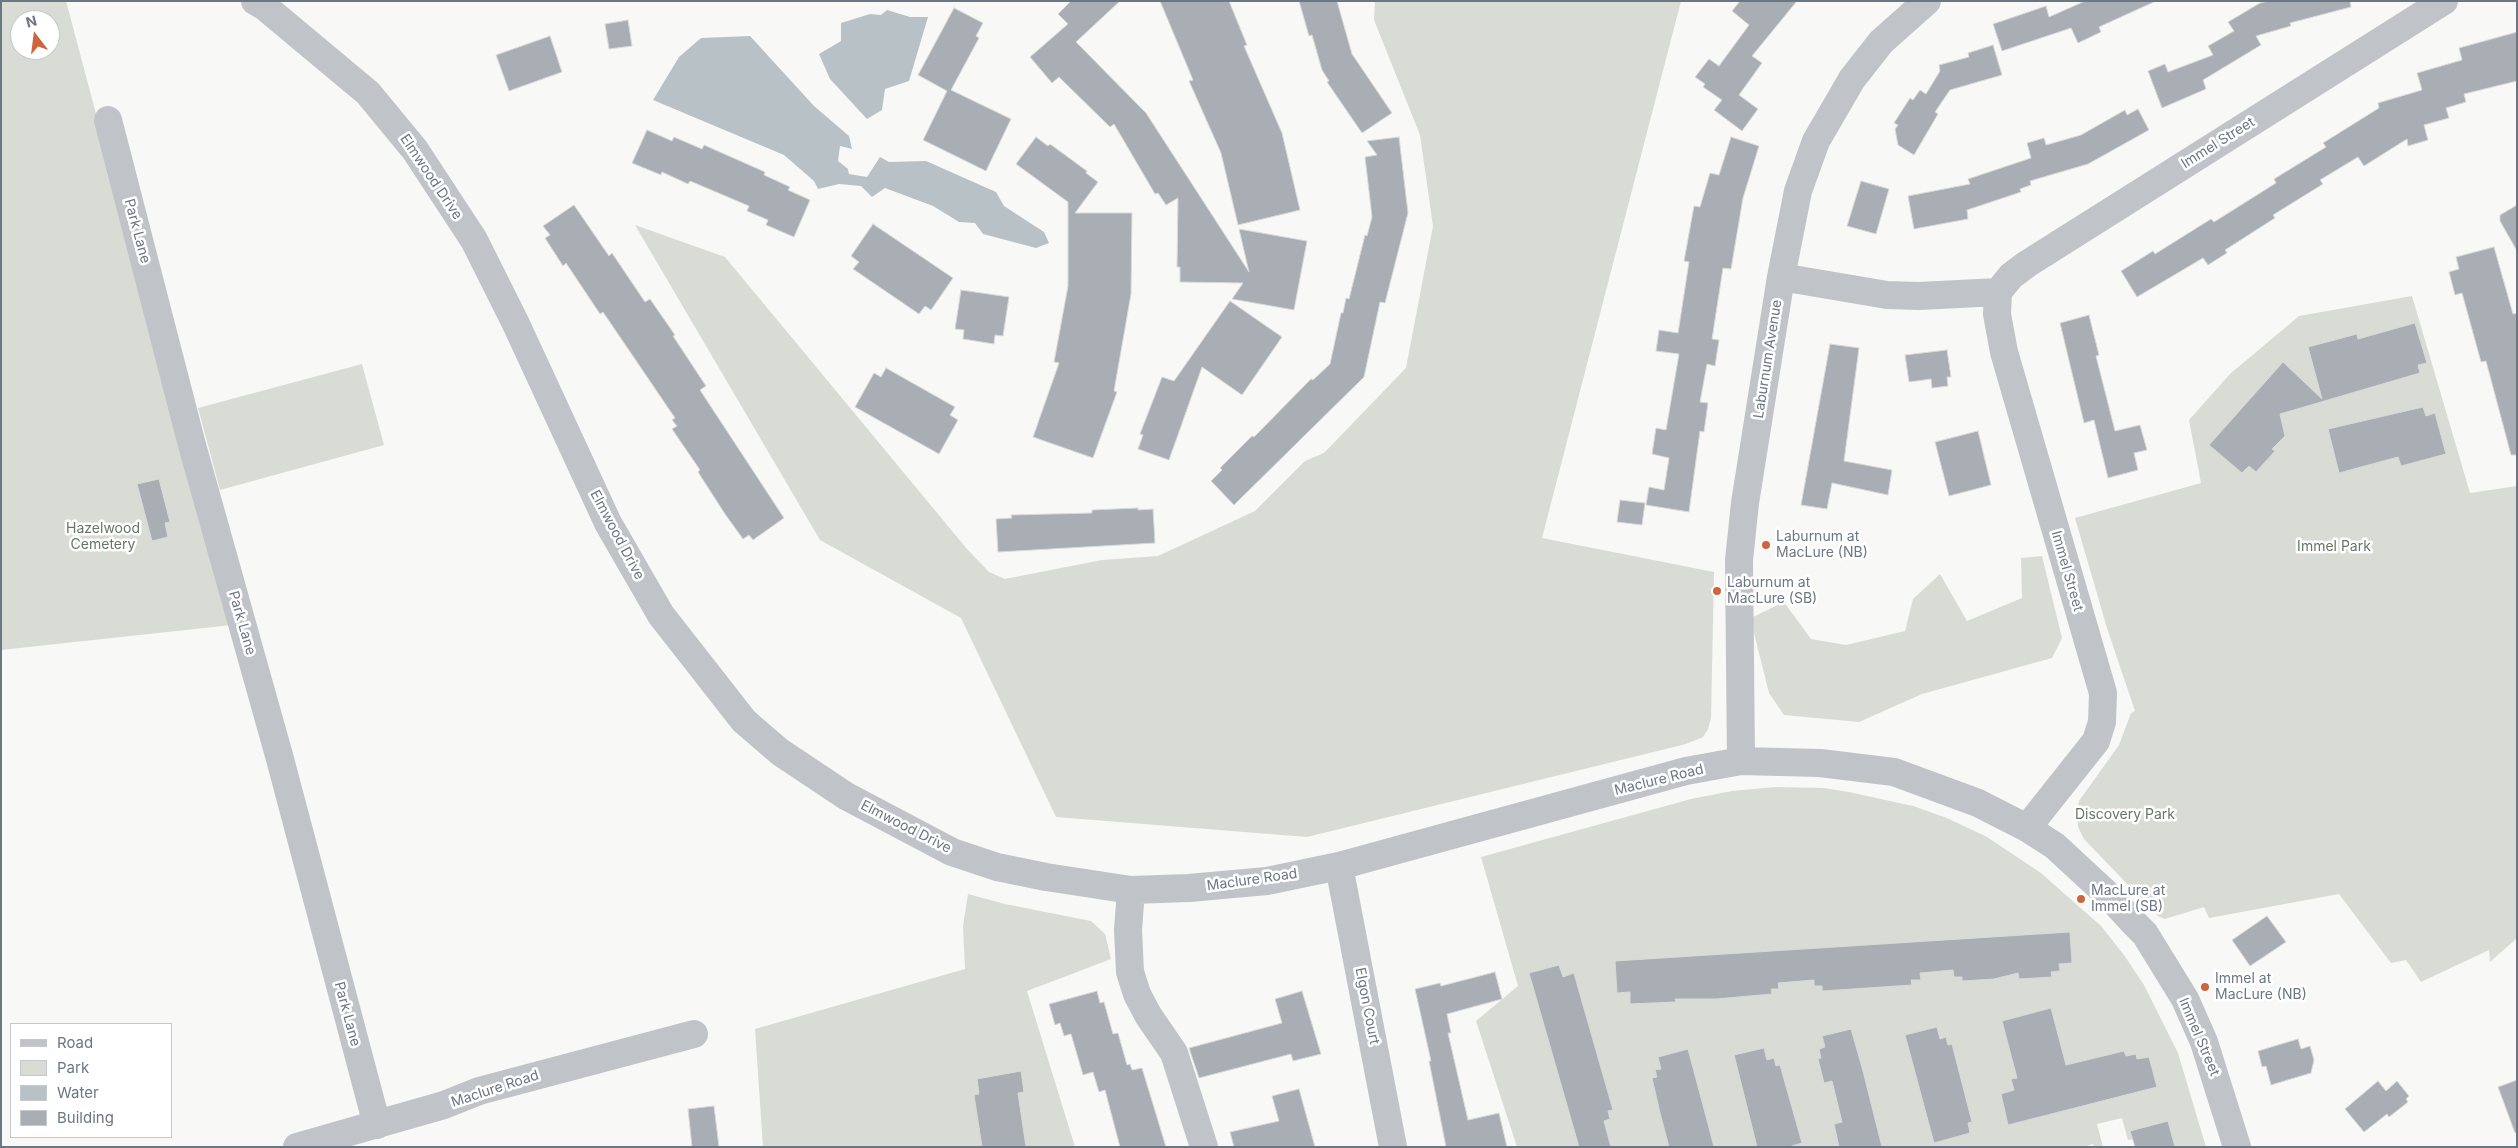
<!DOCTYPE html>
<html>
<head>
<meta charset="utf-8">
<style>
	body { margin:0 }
	#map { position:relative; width:2518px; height:1148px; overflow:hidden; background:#f8f8f6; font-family:Inter,sans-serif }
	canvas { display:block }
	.frame { position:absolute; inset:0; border:2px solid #6b7783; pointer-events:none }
	.legend { position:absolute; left:10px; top:1023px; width:162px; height:115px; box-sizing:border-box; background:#fff; border:1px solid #c4c9cd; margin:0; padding:6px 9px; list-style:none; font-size:15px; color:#6b7783 }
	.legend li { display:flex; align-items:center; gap:10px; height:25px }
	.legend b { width:25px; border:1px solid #c4c9cd }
	.north { position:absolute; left:10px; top:10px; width:50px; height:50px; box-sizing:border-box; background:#fff; border:1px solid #c4c9cd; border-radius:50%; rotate:345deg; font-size:14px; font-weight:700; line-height:20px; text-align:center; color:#6b7783 }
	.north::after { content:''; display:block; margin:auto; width:18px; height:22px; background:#cf653f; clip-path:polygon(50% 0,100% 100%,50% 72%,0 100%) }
</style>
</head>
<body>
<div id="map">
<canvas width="2518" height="1148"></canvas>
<div class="frame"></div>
<ul class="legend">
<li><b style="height:6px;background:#c0c3c7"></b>Road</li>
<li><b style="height:14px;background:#d8dcd5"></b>Park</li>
<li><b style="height:14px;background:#b8c2c6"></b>Water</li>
<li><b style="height:14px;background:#a8aeb4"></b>Building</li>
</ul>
<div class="north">N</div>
</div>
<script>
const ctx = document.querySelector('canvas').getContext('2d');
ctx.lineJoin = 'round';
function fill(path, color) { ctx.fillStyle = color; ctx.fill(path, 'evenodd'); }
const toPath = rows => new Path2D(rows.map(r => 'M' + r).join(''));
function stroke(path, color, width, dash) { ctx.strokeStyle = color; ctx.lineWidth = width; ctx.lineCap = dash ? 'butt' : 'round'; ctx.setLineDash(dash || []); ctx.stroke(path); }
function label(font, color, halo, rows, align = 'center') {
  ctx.font = font + ' Inter,sans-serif'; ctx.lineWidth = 5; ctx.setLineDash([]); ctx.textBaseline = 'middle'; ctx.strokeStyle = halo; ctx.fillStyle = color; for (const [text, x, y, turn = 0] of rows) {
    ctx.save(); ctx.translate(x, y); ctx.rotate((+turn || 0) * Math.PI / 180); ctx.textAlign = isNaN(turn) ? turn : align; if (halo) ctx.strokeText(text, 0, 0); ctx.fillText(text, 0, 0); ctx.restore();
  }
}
fill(toPath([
	[1,1,66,1,232,625,1,650],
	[20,20,50,20,50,50,20,50],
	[1375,1,1681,1,1542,538,1714,572,1711,718,1708,729,1703,737,1686,744,1307,837,1056,817,961,618,820,540,635,225,725,257,967,549,989,572,1005,579,1102,560,1158,556,1255,511,1305,461,1324,453,1406,368,1433,226,1420,135,1374,20],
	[2412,296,2470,493,2517,486,2517,938,2490,962,2489,950,2421,982,2406,960,2391,963,2339,894,2209,918,2204,907,2165,919,2158,916,2084,839,2078,827,2077,813,2079,801,2119,745,2131,713,2135,711,2107,628,2075,518,2201,483,2189,420,2230,374,2299,316],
	[362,364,384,445,220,490,198,408],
	[2042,556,2062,638,2052,658,1922,694,1859,722,1784,715,1769,693,1752,625,1753,617,1784,602,1811,639,1846,645,1905,631,1913,599,1940,574,1967,621,2022,598,2021,558],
	[1776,787,1824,788,1849,792,1913,806,1947,818,1987,837,2041,873,2101,926,2124,955,2144,985,2178,1053,2206,1147,2175,1147,2168,1121,2130,1131,2133,1139,2128,1140,2122,1118,2097,1124,2103,1147,2094,1147,2093,1144,2084,1147,1517,1147,1476,1021,1518,986,1481,857,1691,799,1732,791],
	[968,894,1005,904,1091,921,1105,934,1111,959,1027,991,1075,1147,763,1147,755,1029,965,969,963,926]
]), '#d8dcd5');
fill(toPath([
	[887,10,910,17,928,17,909,81,885,89,882,110,867,119,830,79,819,54,841,41,841,23,870,14,881,15],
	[750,36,814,106,849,136,852,149,840,146,838,161,848,169,849,174,867,177,880,157,889,162,926,161,996,192,1004,206,1044,232,1049,243,1036,248,983,234,975,223,959,222,933,206,885,188,872,197,861,186,839,184,818,189,814,181,784,155,653,100,679,57,701,38]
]), '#b8c2c6');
const building = toPath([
	[1071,1,1120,1,1076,42,1146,113,1249,272,1239,229,1307,241,1294,310,1232,299,1243,283,1180,282,1180,267,1177,267,1178,198,1166,205,1158,193,1155,194,1114,124,1110,127,1059,77,1052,83,1030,57,1068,24,1058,14,1071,1],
	[1160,1,1229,1,1247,45,1244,46,1282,133,1300,210,1238,225,1221,153,1189,81,1193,80,1160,1],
	[1299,1,1337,1,1352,54,1392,113,1362,133,1327,82,1329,81,1322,70,1312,35,1309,36,1299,1],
	[1740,1,1797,1,1752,56,1762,63,1739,95,1758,109,1742,131,1714,110,1722,100,1703,87,1705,84,1695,77,1709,59,1719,66,1749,25,1732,11,1740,1],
	[2085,1,2156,1,2099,27,2101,32,2078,43,2071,28,2002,51,1993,24,2046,6,2049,17,2085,1],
	[2268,1,2350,1,2351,7,2290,23,2291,26,2256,36,2261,45,2203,80,2206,89,2162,108,2148,71,2165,64,2168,72,2213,55,2208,46,2234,31,2228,22,2260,3,2268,1],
	[954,8,983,23,976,36,979,38,951,90,1011,119,986,171,923,140,947,91,918,75,954,8],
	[628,20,632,46,609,49,605,24,628,20],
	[2517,32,2517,81,2464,94,2466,102,2446,108,2449,118,2424,125,2428,140,2408,146,2407,139,2364,166,2358,157,2320,180,2323,184,2273,215,2275,218,2225,250,2227,253,2208,265,2203,258,2137,297,2121,271,2153,251,2155,254,2211,219,2214,222,2276,183,2274,179,2326,147,2323,143,2379,108,2378,103,2422,90,2417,73,2462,60,2459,48,2517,32],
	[550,36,562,72,509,91,496,55,550,36],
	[1993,45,2002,75,1950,90,1935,112,1938,114,1914,155,1898,145,1895,129,1898,125,1894,123,1910,98,1913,100,1920,90,1926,94,1940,71,1939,65,1969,57,1968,53,1993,45],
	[2138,109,2149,130,2088,164,2030,181,2031,185,2020,189,2021,192,1967,210,1968,219,1914,229,1908,196,1970,184,1968,179,2031,158,2027,143,2044,138,2046,145,2081,135,2125,110,2127,115,2138,109],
	[647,130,672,141,674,137,702,149,704,145,765,172,764,175,790,187,788,190,810,200,794,237,766,225,768,220,747,211,749,206,690,181,688,184,662,172,661,175,632,163,647,130],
	[1036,137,1048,146,1050,144,1087,171,1086,173,1098,182,1075,213,1132,213,1131,294,1114,391,1117,392,1093,458,1033,437,1059,363,1054,362,1068,286,1068,202,1016,164,1036,137],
	[1399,137,1408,213,1385,303,1380,302,1364,377,1234,505,1211,481,1222,470,1220,468,1252,436,1254,437,1311,379,1313,380,1330,364,1341,313,1343,313,1346,298,1349,299,1365,235,1367,236,1372,217,1365,157,1377,155,1367,141,1399,137],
	[1731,137,1759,146,1743,198,1731,269,1723,268,1712,339,1719,340,1715,366,1707,364,1700,402,1708,403,1704,432,1700,431,1689,512,1646,505,1649,487,1664,490,1669,458,1652,454,1656,428,1666,430,1679,354,1656,351,1659,330,1678,333,1689,262,1684,261,1694,206,1700,207,1710,173,1719,175,1731,137],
	[1861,181,1889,189,1876,234,1847,226,1861,181],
	[574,205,609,256,612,253,645,302,650,299,675,335,673,336,706,386,700,390,784,518,753,540,749,535,743,539,725,514,698,472,700,470,672,429,677,426,672,420,675,418,603,312,600,314,566,263,563,266,545,238,550,235,543,226,574,205],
	[2517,205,2517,251,2500,221,2500,215,2517,205],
	[873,224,953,278,931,310,925,306,919,314,853,269,859,262,851,256,873,224],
	[2494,247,2513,314,2517,313,2517,455,2511,455,2486,361,2481,362,2462,293,2455,295,2449,272,2459,269,2456,257,2494,247],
	[961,290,1009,297,1003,336,995,335,994,344,963,339,964,330,955,329,961,290],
	[1230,301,1282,337,1242,395,1202,367,1169,460,1138,449,1143,435,1140,434,1162,377,1174,381,1230,301],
	[2089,315,2099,355,2096,356,2115,431,2140,425,2147,450,2134,453,2138,470,2108,478,2094,420,2084,423,2060,323,2089,315],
	[2415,323,2427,363,2418,365,2420,373,2280,414,2285,436,2272,449,2275,451,2256,472,2249,466,2242,473,2209,445,2283,362,2322,399,2308,347,2357,334,2358,339,2415,323],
	[1830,344,1859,348,1844,461,1892,470,1888,495,1832,483,1827,509,1801,505,1830,344],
	[1947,350,1951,377,1947,377,1948,386,1932,388,1931,379,1909,382,1905,355,1947,350],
	[886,368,955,407,950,415,958,420,939,454,855,407,874,373,881,377,886,368],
	[2423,407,2426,416,2435,413,2446,454,2401,466,2398,457,2339,473,2328,429,2423,407],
	[1978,431,1991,485,1949,496,1935,442,1978,431],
	[159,479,170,522,165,523,168,537,152,541,137,484,159,479],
	[1620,500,1645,503,1642,525,1617,522,1620,500],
	[1138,508,1138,510,1153,509,1155,543,998,552,996,519,1012,518,1011,515,1092,513,1092,510,1138,508],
	[2267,916,2286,942,2250,966,2232,940,2267,916],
	[2070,932,2072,963,2059,964,2060,971,2051,972,2052,977,2019,979,2018,973,1994,979,1962,981,1962,977,1954,977,1953,970,1920,973,1921,980,1911,980,1912,985,1822,991,1822,986,1814,986,1814,980,1778,983,1779,989,1771,989,1772,994,1716,999,1675,999,1676,1002,1630,1004,1630,992,1617,993,1615,961,2070,932],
	[1559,965,1563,977,1574,973,1577,984,1613,1110,1608,1111,1610,1119,1604,1121,1611,1147,1579,1147,1529,973,1559,965],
	[1495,972,1502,999,1447,1014,1451,1033,1448,1033,1468,1120,1499,1113,1507,1147,1446,1147,1429,1061,1431,1061,1415,989,1440,983,1441,986,1495,972],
	[1097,991,1100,1003,1104,1002,1113,1034,1118,1033,1127,1065,1130,1064,1132,1070,1142,1068,1166,1147,1120,1147,1105,1090,1099,1092,1093,1072,1083,1075,1071,1034,1064,1036,1060,1023,1055,1025,1049,1004,1097,991],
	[1302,991,1321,1054,1293,1061,1291,1054,1199,1078,1189,1048,1282,1023,1275,999,1302,991],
	[2051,1008,2066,1065,2124,1051,2126,1056,2136,1054,2137,1059,2149,1057,2157,1087,2008,1125,2001,1094,2014,1090,2011,1079,2017,1078,2002,1021,2051,1008],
	[1937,1027,1940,1039,1946,1037,1948,1045,1952,1044,1972,1122,1968,1123,1970,1133,1934,1143,1905,1035,1937,1027],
	[1851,1029,1863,1071,1882,1147,1839,1147,1834,1124,1842,1122,1832,1081,1824,1083,1818,1059,1821,1058,1819,1049,1825,1047,1822,1036,1851,1029],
	[2298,1039,2301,1049,2310,1046,2314,1060,2311,1073,2271,1085,2266,1066,2262,1067,2258,1051,2298,1039],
	[1764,1048,1767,1060,1774,1058,1776,1066,1780,1065,1802,1143,1789,1147,1757,1147,1734,1055,1764,1048],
	[1688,1049,1708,1124,1714,1147,1669,1147,1660,1113,1652,1078,1657,1077,1655,1070,1661,1069,1658,1057,1688,1049],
	[1021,1071,1024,1092,1018,1093,1026,1147,982,1147,974,1095,979,1094,977,1079,1021,1071],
	[2517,1080,2517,1132,2515,1133,2498,1087,2517,1080],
	[2378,1081,2386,1091,2397,1081,2409,1096,2406,1099,2408,1102,2389,1117,2387,1114,2364,1132,2345,1109,2378,1081],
	[1299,1089,1315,1147,1234,1147,1230,1132,1279,1121,1272,1096,1299,1089],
	[714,1106,719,1147,692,1147,688,1109,714,1106],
	[2168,1121,2175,1147,2135,1147,2130,1131,2168,1121]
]);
fill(building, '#a8aeb4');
stroke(building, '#d9dad8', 1);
stroke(toPath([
	[255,1,265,7,368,93,415,150,474,240,516,324,608,523,661,615,744,721,780,752,846,796,952,852,997,867,1046,877,1131,890,1189,888,1267,881,1339,866,1686,771,1741,761,1820,763,1894,772,1978,803,2027,828,2055,846,2109,896,2133,922,2145,934,2185,999,2204,1042,2237,1147],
	[108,120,192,445,280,759,377,1125],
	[1781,277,1887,295,1919,296,1998,292],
	[1741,761,1739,560,1745,503,1781,277,1798,191,1816,141,1852,79,1881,42,1927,1],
	[2027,828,2096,741,2102,722,2103,693,2004,352,1997,314,1998,292,2011,276,2027,264,2444,1],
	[1339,866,1393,1147],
	[1131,890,1128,930,1130,972,1137,994,1148,1015,1174,1053,1204,1147],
	[297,1147,444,1105,479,1091,694,1034]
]), '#c0c3c7', 28);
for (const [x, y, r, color] of [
	[1766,545,5,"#cf653f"],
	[1717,591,5,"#cf653f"],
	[2081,899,5,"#cf653f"],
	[2205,987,5,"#cf653f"]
]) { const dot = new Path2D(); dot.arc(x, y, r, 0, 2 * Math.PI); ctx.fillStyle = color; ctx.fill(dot); stroke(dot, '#fff', 2); }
label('14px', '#6b7783', '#fff', [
	["Immel Street",2218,143,-32],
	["Elmwood Drive",431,177,56],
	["Park Lane",137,231,75],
	["Laburnum Avenue",1768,359,-81],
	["Elmwood Drive",617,535,62],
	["Immel Street",2067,571,74],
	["Park Lane",242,623,74],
	["Maclure Road",1659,780,-14],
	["Elmwood Drive",906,827,27],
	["Maclure Road",1252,880,-8],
	["Elgon Court",1367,1006,79],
	["Park Lane",347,1014,75],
	["Immel Street",2199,1037,67],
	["Maclure Road",495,1089,-18]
]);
label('14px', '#677665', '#fff', [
	["Hazelwood",103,529],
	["Cemetery",103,545],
	["Immel Park",2334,547],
	["Discovery Park",2125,815]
]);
label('14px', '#6b7783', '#fff', [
	["Laburnum at",1776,537],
	["MacLure (NB)",1776,553],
	["Laburnum at",1727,583],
	["MacLure (SB)",1727,599],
	["MacLure at",2091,891],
	["Immel (SB)",2091,907],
	["Immel at",2215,979],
	["MacLure (NB)",2215,995]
], 'left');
</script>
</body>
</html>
